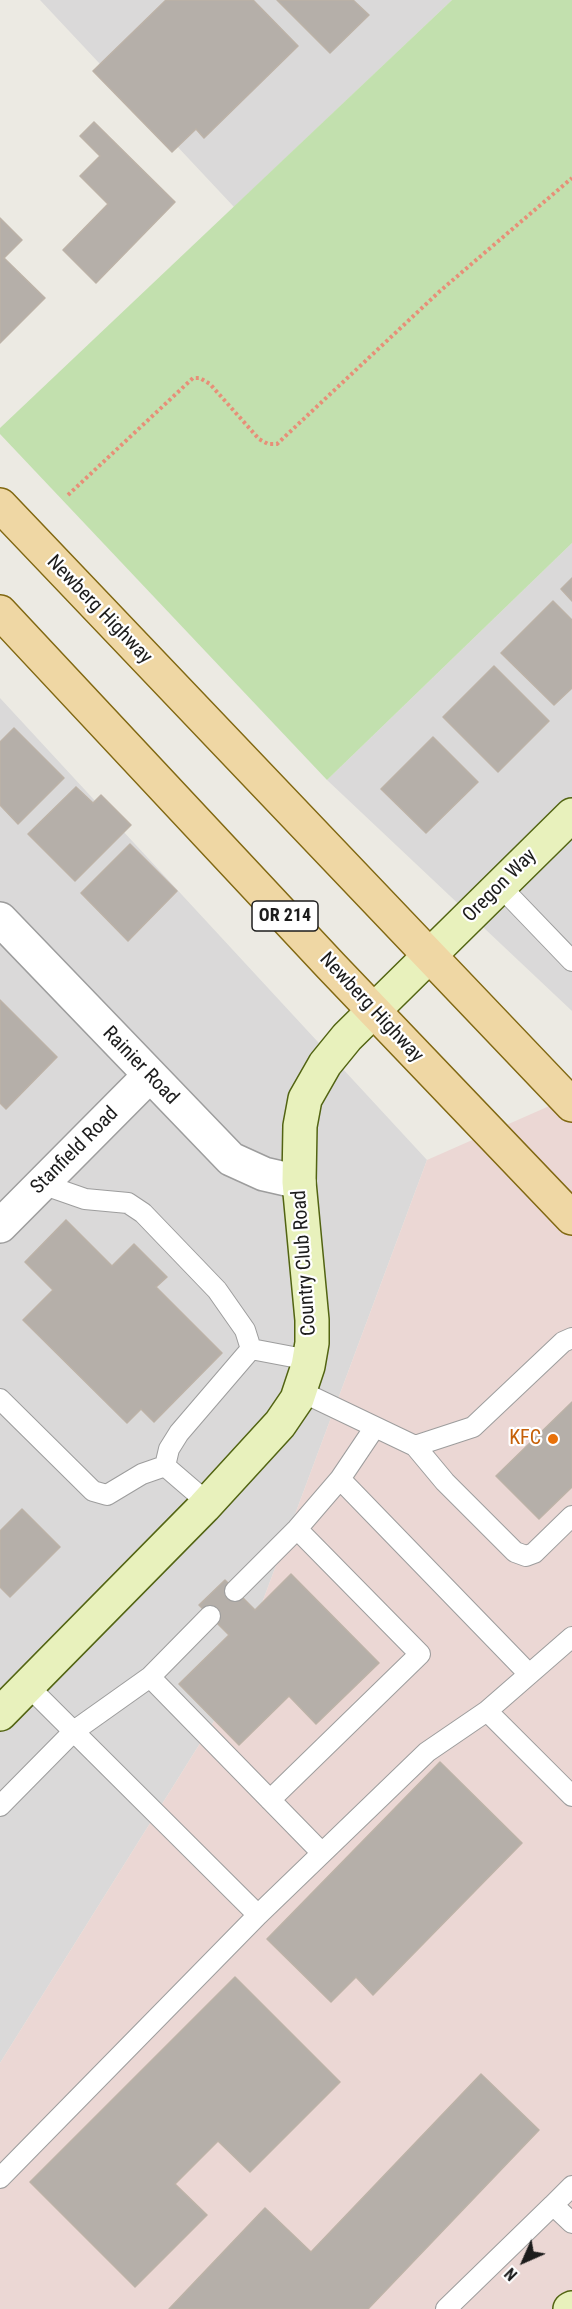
<!DOCTYPE html>
<html>
<head>
<meta charset="utf-8">
<style>
	body { margin:0 }
	#map { position:relative; width:572px; height:2309px; overflow:hidden; background:#eceae3; font-family:"Roboto Condensed",sans-serif }
	canvas { display:block }
	.north { position:absolute; left:494px; top:2231px; width:60px; height:60px; -webkit-text-stroke:4px #fff; paint-order:stroke; rotate:225deg; font-size:16px; font-weight:700; line-height:24px; text-align:center; color:#1c1c1c }
	.north::after { content:''; display:block; margin:auto; width:21px; height:27px; background:#1c1c1c; clip-path:polygon(50% 0,100% 100%,50% 72%,0 100%) }
</style>
</head>
<body>
<div id="map">
<canvas width="572" height="2309"></canvas>
<div class="north">N</div>
</div>
<script>
const ctx = document.querySelector('canvas').getContext('2d');
ctx.lineJoin = 'round';
function fill(path, color) { ctx.fillStyle = color; ctx.fill(path, 'evenodd'); }
const toPath = rows => new Path2D(rows.map(r => 'M' + r).join(''));
function stroke(path, color, width, dash) { ctx.strokeStyle = color; ctx.lineWidth = width; ctx.lineCap = dash ? 'butt' : 'round'; ctx.setLineDash(dash || []); ctx.stroke(path); }
function label(font, color, halo, rows, align = 'center') {
  ctx.font = font + ' "Roboto Condensed",sans-serif'; ctx.lineWidth = 4.5; ctx.setLineDash([]); ctx.textBaseline = 'middle'; ctx.strokeStyle = halo; ctx.fillStyle = color; for (const [text, x, y, turn = 0] of rows) {
    ctx.save(); ctx.translate(x, y); ctx.rotate((+turn || 0) * Math.PI / 180); ctx.textAlign = isNaN(turn) ? turn : align; if (halo) ctx.strokeText(text, 0, 0); ctx.fillText(text, 0, 0); ctx.restore();
  }
}
fill(toPath([
	[40,0,452,0,234,207],
	[572,543,572,1011,327,780],
	[0,698,427,1160,224,1705,0,2063]
]), '#dad9d9');
fill(toPath([
	[572,1096,572,2309,0,2309,0,2063,224,1705,427,1160]
]), '#ebd7d4');
fill(toPath([
	[452,0,572,0,572,543,327,780,0,434,0,428]
]), '#c2e0ae');
const building = toPath([
	[166,0,253,0,298,46,204,138,196,129,172,152,93,71,166,0],
	[277,0,353,0,369,15,330,53,277,0],
	[94,122,175,202,96,283,63,250,108,204,80,176,100,156,80,136,94,122],
	[0,218,22,240,4,258,45,298,0,343,0,218],
	[572,578,572,601,561,589,572,578],
	[553,601,572,620,572,688,554,705,501,653,553,601],
	[494,666,549,721,498,772,443,717,494,666],
	[14,728,64,778,18,824,0,805,0,742,14,728],
	[433,737,478,782,426,833,381,789,433,737],
	[76,787,93,803,101,795,131,825,75,881,28,834,76,787],
	[130,844,177,891,128,941,81,893,130,844],
	[0,1000,57,1057,6,1109,0,1103,0,1000],
	[66,1220,112,1266,134,1244,167,1277,156,1287,222,1353,154,1422,141,1409,127,1423,23,1320,53,1290,25,1262,66,1220],
	[572,1402,572,1487,539,1519,496,1476,572,1402],
	[22,1509,60,1547,10,1597,0,1587,0,1531,22,1509],
	[291,1574,379,1663,316,1724,289,1696,239,1745,179,1684,229,1635,199,1605,225,1580,255,1610,291,1574],
	[440,1762,522,1843,373,1995,356,1977,331,2002,267,1939,440,1762],
	[235,1977,340,2082,250,2172,218,2141,175,2184,207,2215,135,2287,30,2182,235,1977],
	[481,2074,539,2130,368,2309,169,2309,265,2208,311,2252,481,2074]
]);
fill(building, '#b5afa9');
stroke(building, '#bcb2a7', 1.5);
const lane = toPath([
	[500,886,572,961],
	[42,1184,85,1199,128,1203,143,1213,217,1290,245,1330,251,1349],
	[300,1391,415,1446,473,1427,563,1342,572,1338],
	[0,1399,93,1491,107,1495,142,1474,165,1466],
	[415,1446,445,1482,515,1552,526,1556,534,1553,572,1516],
	[340,1479,529,1674],
	[208,1503,165,1466,169,1449,179,1433,251,1349,309,1360],
	[235,1591,297,1529,340,1479,375,1427],
	[572,1637,487,1711,572,1796],
	[150,1677,322,1853],
	[28,1686,258,1915,427,1752,487,1711],
	[270,1800,420,1654,297,1529],
	[0,1806,74,1731,150,1677,210,1616],
	[0,2178,258,1915],
	[553,2205,572,2186],
	[446,2309,553,2205,572,2223]
]);
const street = toPath([
	[0,919,231,1159,264,1174,299,1182],
	[0,1226,149,1076]
]);
const secondary = toPath([
	[0,1714,204,1507,280,1424,297,1399,308,1366,312,1343,312,1320,299,1182,300,1126,305,1099,325,1064,347,1037,572,815],
	[570,2309,572,2308]
]);
const primary = toPath([
	[0,505,572,1105],
	[0,612,331,966,572,1218]
]);
stroke(lane, '#9d9d9d', 22);
stroke(street, '#9d9d9d', 36);
stroke(secondary, '#526412', 36);
stroke(primary, '#816812', 36);
stroke(toPath([
	[68,495,193,378,200,378,210,384,259,439,268,444,277,444,440,291,572,178]
]), '#e78f78', 4, [3, 3]);
stroke(lane, '#fff', 20);
stroke(street, '#fff', 33);
stroke(secondary, '#e8f1bc', 33);
stroke(primary, '#efd7a4', 33);
for (const [x, y, r, color] of [
	[553,1439,6,"#e8710a"]
]) { const dot = new Path2D(); dot.arc(x, y, r, 0, 2 * Math.PI); ctx.fillStyle = color; ctx.fill(dot); stroke(dot, '#fff', 2); }
for (const [x, y, w] of [
	[285,916,66]
]) { const box = new Path2D(); box.roundRect(x - w / 2, y - 15, w, 30, 4.5); ctx.fillStyle = '#fff'; ctx.fill(box); stroke(box, '#1c1c1c', 1.5); }
label('bold 18px', '#1c1c1c', null, [
	["OR 214",285,916]
]);
label('20px', '#1c1c1c', '#fff', [
	["Newberg Highway",99,610,46],
	["Oregon Way",500,886,-45],
	["Newberg Highway",371,1008,47],
	["Rainier Road",140,1066,46],
	["Stanfield Road",75,1151,-45],
	["Country Club Road",305,1263,-94]
]);
label('20px', '#c56008', '#fff', [
	["KFC",541,1439]
], 'right');
</script>
</body>
</html>
